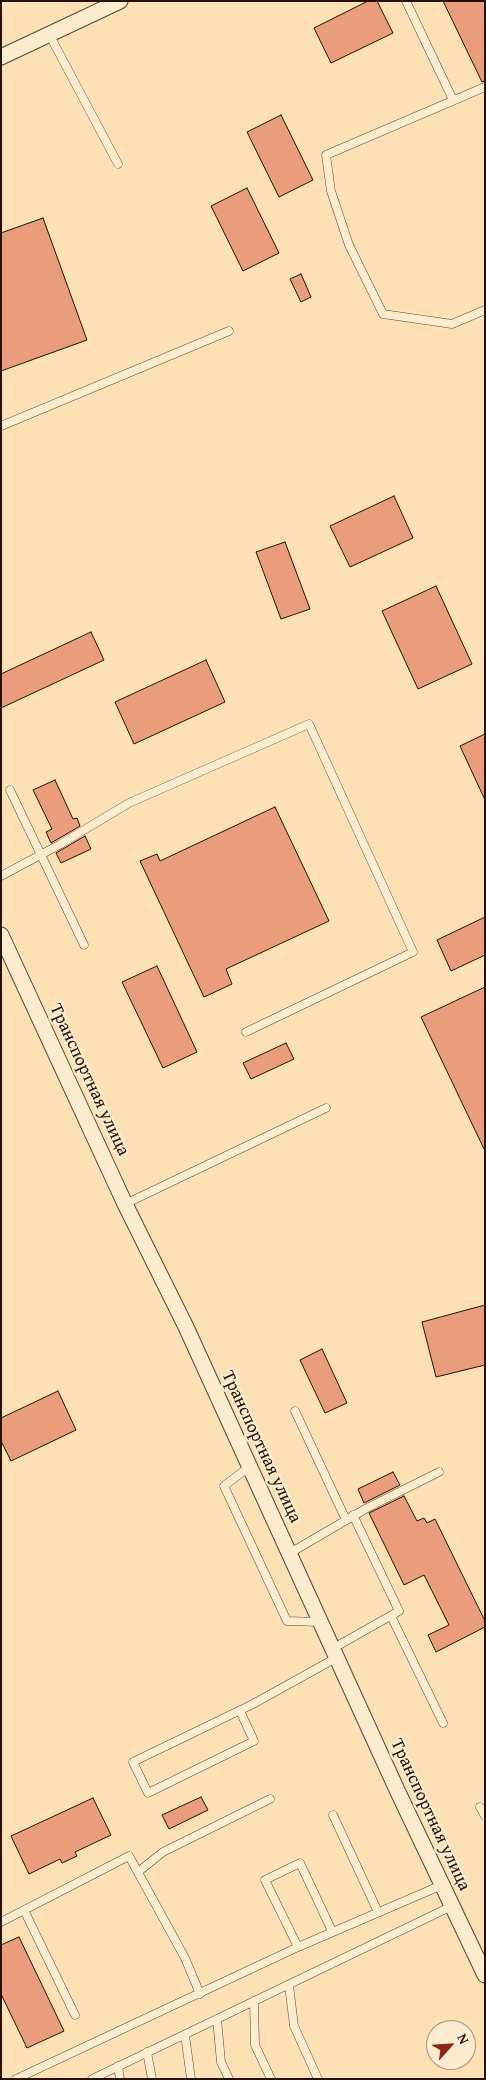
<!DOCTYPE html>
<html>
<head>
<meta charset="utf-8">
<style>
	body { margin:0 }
	#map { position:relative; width:486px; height:2080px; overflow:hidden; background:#fde1b4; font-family:"Gentium Book Plus",serif }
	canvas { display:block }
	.frame { position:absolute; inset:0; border:2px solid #251106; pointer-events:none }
	.north { position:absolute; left:426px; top:2020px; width:50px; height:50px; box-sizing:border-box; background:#feecce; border:1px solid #a7947e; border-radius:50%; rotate:64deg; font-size:14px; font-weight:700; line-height:20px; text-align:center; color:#251106 }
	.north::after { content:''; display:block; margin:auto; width:18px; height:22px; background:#8f2418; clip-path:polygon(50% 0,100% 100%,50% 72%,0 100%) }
</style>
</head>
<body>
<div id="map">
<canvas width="486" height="2080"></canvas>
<div class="frame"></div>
<div class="north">N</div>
</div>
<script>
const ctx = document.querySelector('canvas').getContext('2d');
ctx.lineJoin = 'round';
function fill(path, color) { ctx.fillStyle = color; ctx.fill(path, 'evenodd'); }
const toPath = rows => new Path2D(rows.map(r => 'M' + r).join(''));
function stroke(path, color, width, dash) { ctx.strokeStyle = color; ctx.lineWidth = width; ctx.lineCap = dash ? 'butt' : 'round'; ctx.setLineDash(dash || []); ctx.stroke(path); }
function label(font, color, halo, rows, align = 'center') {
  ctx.font = font + ' "Gentium Book Plus",serif'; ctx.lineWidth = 4.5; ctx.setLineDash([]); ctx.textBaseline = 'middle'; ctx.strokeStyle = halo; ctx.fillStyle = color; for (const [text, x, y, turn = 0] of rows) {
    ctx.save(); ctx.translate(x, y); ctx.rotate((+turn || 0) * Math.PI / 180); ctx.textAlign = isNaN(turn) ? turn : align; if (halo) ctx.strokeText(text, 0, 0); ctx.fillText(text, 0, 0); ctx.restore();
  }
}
const building = toPath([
	[368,1,377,1,393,33,331,63,314,28,368,1],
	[443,1,485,1,485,81,482,82,443,1],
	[281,115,313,180,279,197,247,132,281,115],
	[247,188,279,253,243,271,211,206,247,188],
	[43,218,87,340,1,371,1,233,43,218],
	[301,274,311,297,301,302,290,279,301,274],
	[394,496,413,538,350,567,330,526,394,496],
	[285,542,310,609,281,619,256,552,285,542],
	[436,586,472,664,418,689,382,611,436,586],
	[91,632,104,660,1,708,1,674,91,632],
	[206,660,225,702,134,744,115,702,206,660],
	[485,734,485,800,460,746,485,734],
	[55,780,73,819,77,818,80,826,51,843,46,832,52,829,33,790,55,780],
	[275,807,329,921,226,969,232,984,204,997,140,861,157,854,160,861,275,807],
	[85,836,91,849,61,863,56,853,85,836],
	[485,917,485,955,451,971,437,940,485,917],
	[157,966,197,1052,163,1068,122,982,157,966],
	[485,987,485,1151,421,1017,485,987],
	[286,1043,294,1059,251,1079,243,1063,286,1043],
	[485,1305,485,1365,436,1377,422,1322,485,1305],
	[322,1349,347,1403,325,1413,300,1360,322,1349],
	[58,1391,76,1430,11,1461,1,1441,1,1418,58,1391],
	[393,1472,400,1485,364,1503,358,1489,393,1472],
	[404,1496,417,1521,424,1518,427,1523,435,1519,485,1621,485,1627,436,1652,428,1635,449,1625,424,1575,404,1585,369,1513,404,1496],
	[201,1797,208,1810,169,1829,162,1815,201,1797],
	[93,1798,111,1835,75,1852,77,1856,62,1863,60,1859,29,1874,11,1836,93,1798],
	[19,1937,64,2031,27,2048,1,1994,1,1945,19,1937]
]);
fill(building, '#ea9d7b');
stroke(building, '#251106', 1);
const service = toPath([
	[406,1,453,100],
	[49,34,118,164],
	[485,87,326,155,331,191,349,245,383,314,452,324,485,310],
	[1,426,229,331],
	[10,790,84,945],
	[1,876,59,845,129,803,309,724,413,952,246,1032],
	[125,1204,326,1108],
	[295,1411,346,1520],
	[249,1467,224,1486,287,1621,320,1622],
	[290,1553,367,1508,439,1472],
	[391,1616,443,1723],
	[332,1649,399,1611,353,1515],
	[240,1711,254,1741,148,1793,133,1762,253,1704,336,1658],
	[480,1807,485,1816],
	[333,1815,378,1912],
	[138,1872,163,1852,270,1799],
	[24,1910,75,2015],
	[1,1922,129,1856,185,1958,200,1994],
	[298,1947,265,1880,300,1863,332,1931],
	[289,1985,294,2026,318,2079],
	[254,2001,255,2045,271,2079],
	[217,2019,221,2062,229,2079],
	[185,2035,191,2079],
	[147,2052,152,2079],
	[118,2066,120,2079],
	[16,2079,298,1947,442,1885],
	[92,2079,452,1906]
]);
const minor = toPath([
	[1,57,120,1],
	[1,935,125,1204,186,1327,397,1790,485,1975]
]);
stroke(service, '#5b4532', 9);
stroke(minor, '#5b4532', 17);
stroke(service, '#feecce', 8);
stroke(minor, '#feecce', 15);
label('18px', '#251106', '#feecce', [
	["Транспортная улица",89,1080,65],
	["Транспортная улица",261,1447,65],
	["Транспортная улица",430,1815,65]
]);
</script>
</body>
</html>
